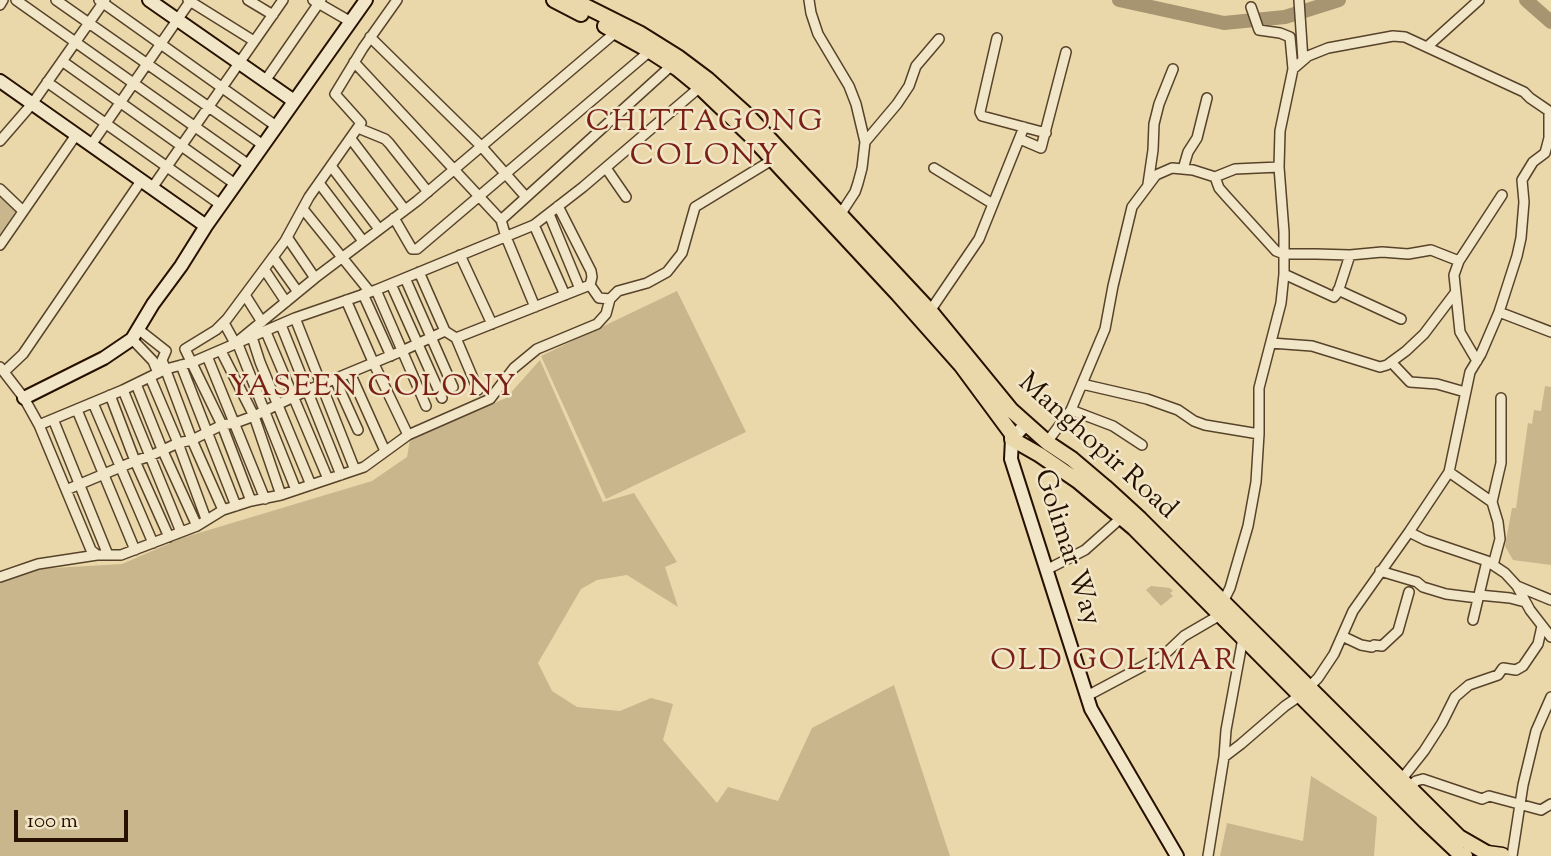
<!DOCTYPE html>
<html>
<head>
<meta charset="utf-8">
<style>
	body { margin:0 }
	#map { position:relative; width:1551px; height:856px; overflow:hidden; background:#ead8aa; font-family:"Sorts Mill Goudy",serif }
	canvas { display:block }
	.scale { position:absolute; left:14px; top:810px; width:114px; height:32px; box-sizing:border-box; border:4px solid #261000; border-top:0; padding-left:9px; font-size:21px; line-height:24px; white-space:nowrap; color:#261000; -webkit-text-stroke:5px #f1e6c8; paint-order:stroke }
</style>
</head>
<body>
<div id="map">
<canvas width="1551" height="856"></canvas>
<div class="scale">100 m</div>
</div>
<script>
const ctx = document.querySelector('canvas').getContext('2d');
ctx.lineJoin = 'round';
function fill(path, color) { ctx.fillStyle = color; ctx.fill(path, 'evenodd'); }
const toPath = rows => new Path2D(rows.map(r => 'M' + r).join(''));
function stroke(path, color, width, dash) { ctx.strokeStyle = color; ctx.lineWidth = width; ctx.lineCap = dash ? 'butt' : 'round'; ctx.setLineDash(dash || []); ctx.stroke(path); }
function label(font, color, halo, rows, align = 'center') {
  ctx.font = font + ' "Sorts Mill Goudy",serif'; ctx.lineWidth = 5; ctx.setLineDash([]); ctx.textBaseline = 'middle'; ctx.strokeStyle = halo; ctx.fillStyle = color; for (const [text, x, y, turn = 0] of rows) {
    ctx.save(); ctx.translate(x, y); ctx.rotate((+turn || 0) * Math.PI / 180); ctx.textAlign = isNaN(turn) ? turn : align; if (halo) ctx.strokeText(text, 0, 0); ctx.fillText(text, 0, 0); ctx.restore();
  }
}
fill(toPath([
	[0,186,22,202,0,236],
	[677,291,746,432,606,499,541,356],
	[540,360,603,502,634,493,677,562,665,567,678,607,627,575,597,580,581,589,538,663,552,691,577,707,620,711,651,698,673,704,663,740,717,803,728,787,778,801,812,728,894,685,950,856,0,856,0,583,36,569,122,564,182,538,372,481,407,457,410,439,506,398],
	[1545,386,1551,387,1551,565,1513,560,1505,546,1512,508,1516,508,1528,423,1532,424,1534,410,1541,411],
	[1151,586,1170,588,1173,591,1170,593,1173,596,1161,606,1146,590],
	[1311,776,1377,817,1374,856,1220,856,1227,823,1303,841]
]), '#c9b68d');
stroke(toPath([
	[1119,0,1224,23,1285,17,1339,0],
	[1526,0,1551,22]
]), '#a79470', 14);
const street = toPath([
	[16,0,249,165],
	[56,0,263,145],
	[99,0,276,126],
	[188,0,254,41],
	[248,0,273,15],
	[313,0,351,22],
	[809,0,811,13,818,34,849,86,856,104,865,142,862,168,858,183,855,192,840,215],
	[1299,0,1303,60],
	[0,5,3,0],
	[370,37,481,146,526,197],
	[997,38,980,112,982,116,1046,133],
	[1428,46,1479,0],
	[62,61,235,184],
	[354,62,501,220,506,237,535,307],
	[265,81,321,0],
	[47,82,221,205],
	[358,128,385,139,389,143,428,192],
	[351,139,405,210],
	[1020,139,1041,148,1066,52],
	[0,141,32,104,105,0],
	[865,142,897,104,909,86,916,66,939,39],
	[91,145,191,0],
	[331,166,379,229],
	[606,168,626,197],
	[934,168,993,204],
	[1183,169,1188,152,1197,138,1207,98],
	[1215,177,1235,169,1279,167],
	[319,183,363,241],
	[1148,184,1153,150,1154,124,1159,104,1173,69],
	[152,188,283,0],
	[0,189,23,211],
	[558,206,591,271,592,277,590,285],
	[303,209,370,292],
	[549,214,580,289],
	[394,218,412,249,417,249,650,51],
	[501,220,672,65],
	[534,225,565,295],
	[287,237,315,278],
	[0,245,76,135],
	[460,255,492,324],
	[273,257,298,292],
	[1459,261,1502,195],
	[264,269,286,302],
	[419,272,445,331],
	[1284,274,1334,297,1338,292,1350,255],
	[405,278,453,387],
	[391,284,442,398],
	[376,290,426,406],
	[1338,290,1401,319],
	[363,294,391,356],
	[245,295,262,322],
	[346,300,374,364,408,435],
	[930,311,979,239,1024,127],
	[1499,312,1551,332],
	[295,318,355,470],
	[224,323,235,343],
	[281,325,341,475],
	[138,329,166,351,162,360,192,440,223,510],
	[266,332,328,479],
	[252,337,260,362,311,485],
	[456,338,590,285,599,298,610,299],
	[132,339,153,361,158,373],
	[1271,343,1312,346,1380,367,1387,365,1406,351,1424,334,1455,293],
	[221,351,254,416,281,495],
	[207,356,265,499],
	[1391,362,1410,382,1437,384,1465,392],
	[181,365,236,506],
	[0,367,24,398,39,425,91,550,97,555,121,555,197,526,223,510,251,501,281,495,364,467,408,435,490,399,514,368,537,349,597,324,606,314,610,299,618,291,647,283,667,272,682,253,695,207,772,160],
	[4,372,23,354,141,181],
	[350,373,385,451],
	[150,377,178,443,206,519],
	[335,379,358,430],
	[136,384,162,449,197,526],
	[1082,384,1147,399,1178,410,1194,421,1205,425,1259,434],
	[123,390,181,532],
	[110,395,135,461,169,537],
	[93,403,153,543],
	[77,410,135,550],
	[1071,410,1113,426,1142,445],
	[53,419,108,555],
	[39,425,123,390,166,369,193,362,295,318,376,290,534,225,583,187,700,87],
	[1047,442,1071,410,1105,329,1113,286,1132,207,1156,175,1172,168,1193,170,1215,177,1219,188,1226,196,1276,251,1284,254,1316,254,1350,255,1382,252,1408,254,1431,250,1459,261,1454,275,1460,332,1477,361],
	[1449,472,1492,502,1498,522,1500,539,1493,565],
	[66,490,135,461,150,456,178,443,192,440,222,425,235,423,254,416,308,390,402,351,445,331,456,338,478,390],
	[296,490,237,342,315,278,417,201,616,32],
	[251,501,222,425,185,349,216,330,227,319,285,241,309,197,361,123,335,94,363,48,397,0],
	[1492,502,1501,463,1501,398],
	[1409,532,1425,540,1487,561,1505,573,1517,586,1530,610,1551,637],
	[1046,570,1085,550,1121,518],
	[1380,571,1417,582,1423,587,1446,594,1478,598],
	[0,577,38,564,97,555],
	[1517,586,1551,600],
	[1479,595,1510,598,1525,602],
	[1223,602,1230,588,1248,526,1256,482,1259,434,1259,388,1281,303,1284,274,1284,232,1279,167,1280,131,1293,69,1290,37,1280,33,1259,30,1251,7],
	[1473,620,1487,561],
	[1342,636,1361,645,1372,647,1374,645,1382,646,1398,631,1409,592],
	[1087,696,1164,655,1184,636,1220,615],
	[1224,757,1226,730,1243,638],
	[1401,780,1424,751,1442,723,1455,697,1469,685,1498,675,1503,668,1516,670,1523,666,1538,644,1542,626],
	[1408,788,1416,781,1423,779,1482,799,1489,796,1541,810,1551,804],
	[1208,856,1224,757,1241,744,1285,706,1301,695,1318,678,1334,654,1353,611,1409,532,1449,472,1470,372,1481,354,1499,312,1517,256,1521,238,1524,202,1522,180,1533,162,1545,153,1549,138,1549,111,1530,98,1524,92,1405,37,1393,36,1328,48,1308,56,1293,69],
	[1512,856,1523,785,1536,731,1551,697]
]);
const secondary = toPath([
	[149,0,294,101],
	[0,81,206,226],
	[24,398,104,358,132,339,153,304,181,266,206,226,366,0],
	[1026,424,1012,439,1011,459,1091,709,1177,856]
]);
const primary = toPath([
	[554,0,581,14],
	[573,0,639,33,679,58,707,79,747,115,930,311,1011,410,1048,443,1072,459,1105,487,1140,519,1459,837,1492,856],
	[605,26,650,51,678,69,700,87,751,136,898,294,961,365,1012,434,1012,439,1040,455,1078,481,1134,528,1425,821,1460,854,1465,856]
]);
const highway = toPath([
	[1487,854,1502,856]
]);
stroke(street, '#57422a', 12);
stroke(secondary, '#261000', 16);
stroke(primary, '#261000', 18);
stroke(highway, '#261000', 19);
stroke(street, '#f1e6c8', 9);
stroke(secondary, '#f1e6c8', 12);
stroke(primary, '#ead8aa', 14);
stroke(highway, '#ead8aa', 16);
label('28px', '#261000', '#f1e6c8', [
	["Manghopir Road",1096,448,42],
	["Golimar Way",1065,548,72]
]);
ctx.letterSpacing = '2px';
label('30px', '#7a1f14', '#f1e6c8', [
	["CHITTAGONG",705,125],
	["COLONY",705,159],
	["YASEEN COLONY",373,390],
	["OLD GOLIMAR",1114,664]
]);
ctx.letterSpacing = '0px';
</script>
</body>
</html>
